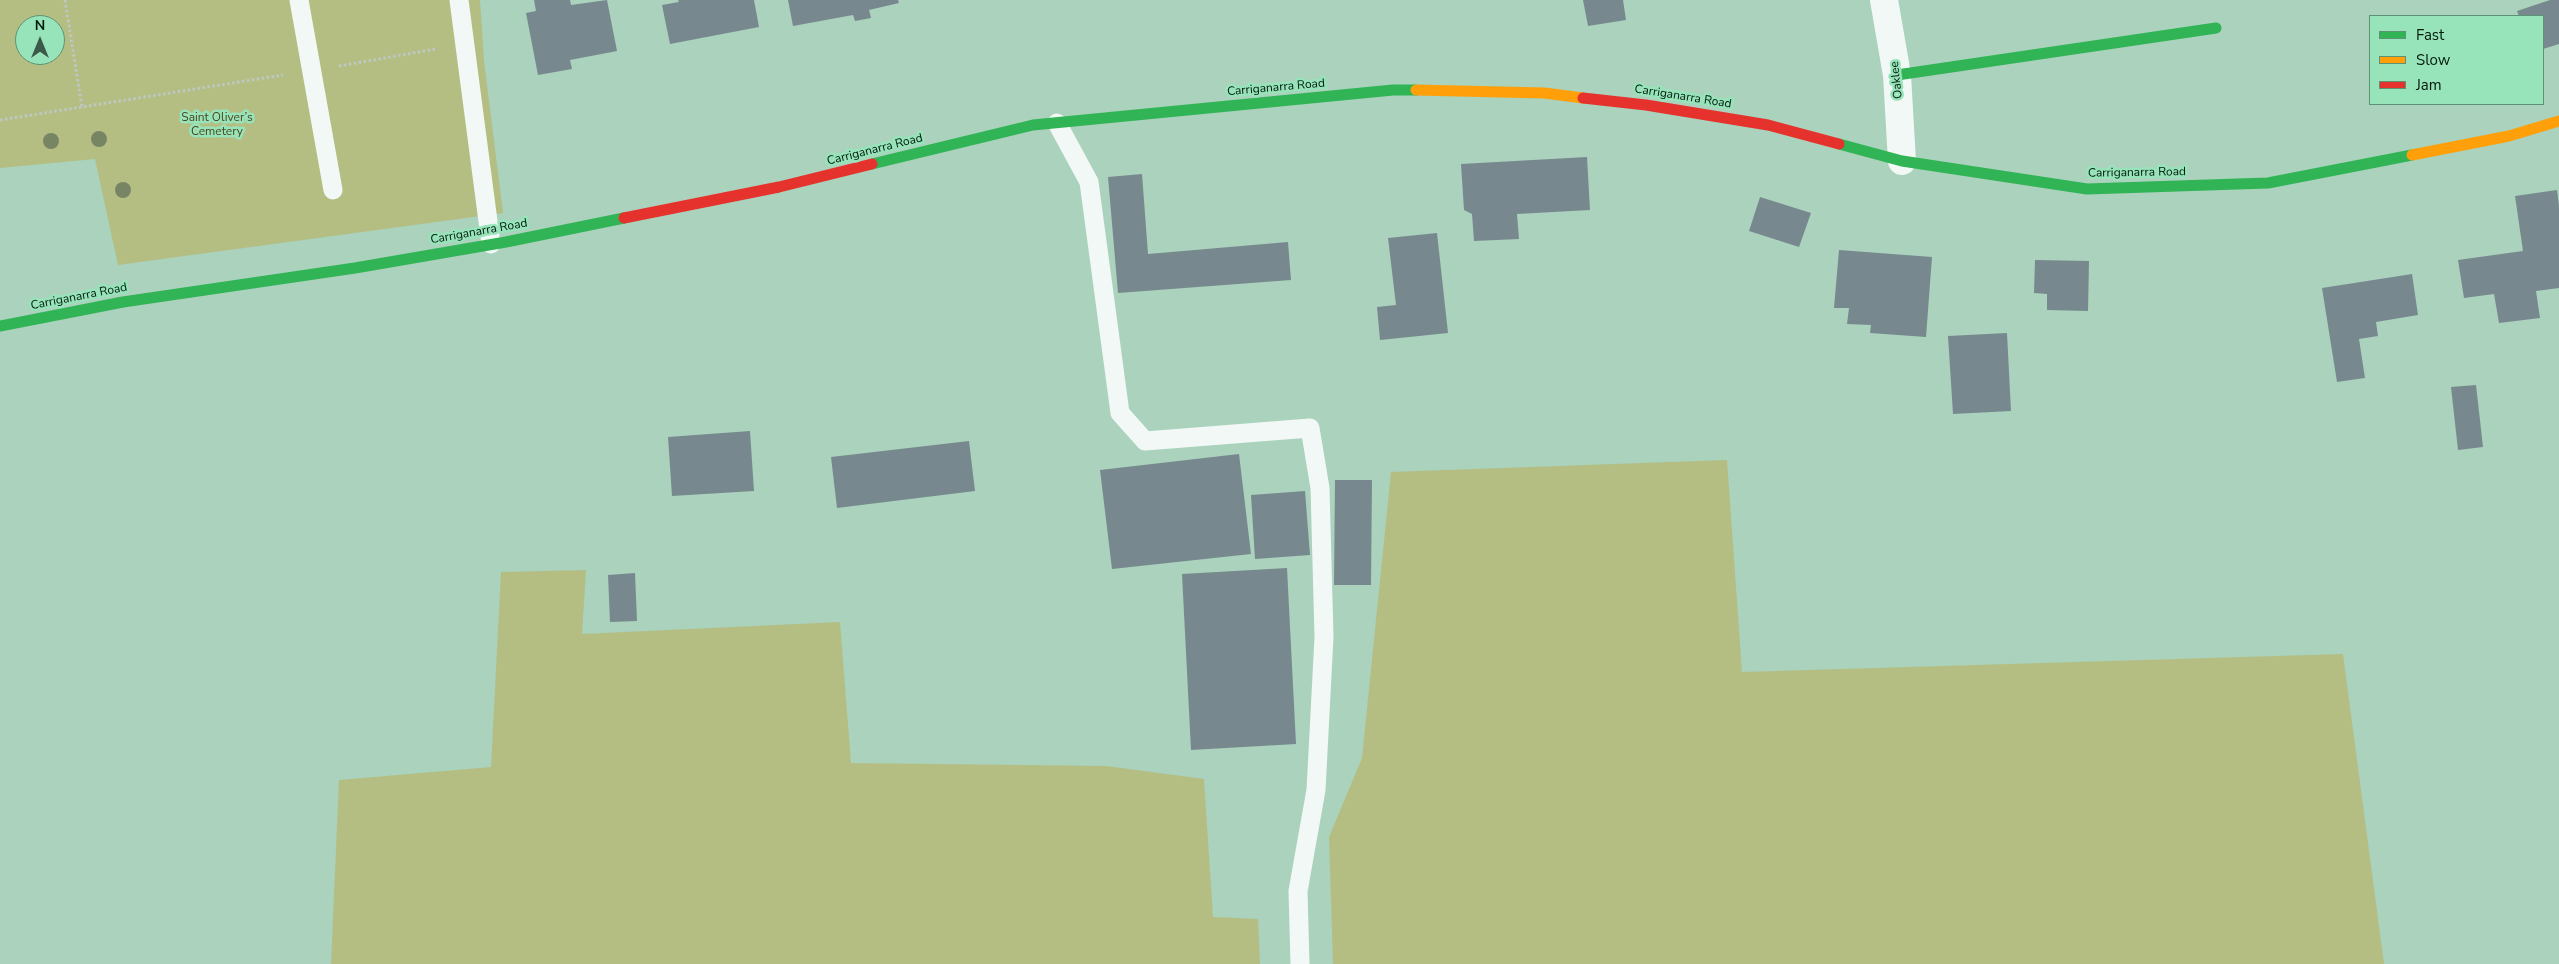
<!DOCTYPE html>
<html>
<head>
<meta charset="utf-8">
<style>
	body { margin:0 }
	#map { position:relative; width:2559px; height:964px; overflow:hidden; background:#aad2bc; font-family:"Nunito Sans",sans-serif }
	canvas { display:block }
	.legend { position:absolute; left:2369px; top:15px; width:175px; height:90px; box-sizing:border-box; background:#98e4ba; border:1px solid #5b9374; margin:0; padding:6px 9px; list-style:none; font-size:15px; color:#00190b }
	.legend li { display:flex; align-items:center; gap:10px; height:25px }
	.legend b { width:25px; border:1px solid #5b9374 }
	.north { position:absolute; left:15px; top:15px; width:50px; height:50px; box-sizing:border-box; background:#98e4ba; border:1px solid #5b9374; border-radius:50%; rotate:0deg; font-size:14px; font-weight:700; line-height:20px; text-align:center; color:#00190b }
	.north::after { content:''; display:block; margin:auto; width:18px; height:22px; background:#3b5a49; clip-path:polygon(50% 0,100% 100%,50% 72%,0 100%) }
</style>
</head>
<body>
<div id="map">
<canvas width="2559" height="964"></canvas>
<ul class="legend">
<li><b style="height:6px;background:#30b455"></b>Fast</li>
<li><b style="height:6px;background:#ff9f0a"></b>Slow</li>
<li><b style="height:6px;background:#e5322d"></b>Jam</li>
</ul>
<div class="north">N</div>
</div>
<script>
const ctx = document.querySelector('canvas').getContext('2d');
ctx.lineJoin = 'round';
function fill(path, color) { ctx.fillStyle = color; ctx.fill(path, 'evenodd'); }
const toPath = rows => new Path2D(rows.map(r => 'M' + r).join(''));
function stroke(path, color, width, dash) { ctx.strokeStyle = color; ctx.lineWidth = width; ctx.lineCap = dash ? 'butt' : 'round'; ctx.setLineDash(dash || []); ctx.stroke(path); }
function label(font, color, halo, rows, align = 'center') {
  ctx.font = font + ' "Nunito Sans",sans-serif'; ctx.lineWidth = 5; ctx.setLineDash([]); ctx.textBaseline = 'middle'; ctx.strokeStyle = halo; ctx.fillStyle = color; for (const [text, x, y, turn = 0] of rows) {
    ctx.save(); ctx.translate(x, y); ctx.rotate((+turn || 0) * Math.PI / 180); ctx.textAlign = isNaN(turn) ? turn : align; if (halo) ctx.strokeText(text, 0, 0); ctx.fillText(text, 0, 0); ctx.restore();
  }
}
fill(toPath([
	[0,0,480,0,484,61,503,213,118,265,95,159,0,168],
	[25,25,55,25,55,55,25,55],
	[1727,460,1742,672,2343,654,2384,964,1333,964,1329,837,1362,758,1391,472],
	[586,570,582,634,840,622,851,763,1106,766,1204,779,1213,917,1258,919,1260,964,331,964,339,780,491,767,501,572]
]), '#b4be83');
fill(toPath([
	[534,0,570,0,571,5,607,0,617,51,570,60,572,69,538,75,526,13,536,11],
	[678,0,754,0,759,27,670,44,662,5,679,2],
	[788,0,898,0,899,3,869,10,871,18,855,21,853,15,793,26],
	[1583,0,1623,0,1626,20,1588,26],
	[2550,0,2559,0,2559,44,2543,49,2543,16,2519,16,2517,11],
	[1587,157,1590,210,1517,214,1519,239,1474,241,1472,214,1464,210,1461,164],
	[1142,174,1148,254,1288,242,1291,280,1118,293,1108,177],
	[2557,190,2559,206,2559,288,2536,291,2540,318,2499,323,2494,294,2464,298,2458,260,2523,251,2515,196],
	[1760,197,1811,213,1799,247,1749,231],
	[1437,233,1448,333,1380,340,1377,307,1396,305,1388,238],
	[1839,250,1932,257,1926,337,1870,333,1871,325,1847,324,1849,308,1834,308],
	[2035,260,2089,261,2088,311,2047,310,2047,294,2034,293],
	[2412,274,2418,315,2376,322,2378,336,2359,339,2365,378,2337,382,2322,288],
	[2007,333,2011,411,1953,414,1948,336],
	[2476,385,2483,447,2458,450,2451,387],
	[750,431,754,491,672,496,668,437],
	[969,441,975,491,837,508,831,457],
	[1239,454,1251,554,1112,569,1100,470],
	[1335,480,1372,480,1371,585,1334,585],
	[1305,491,1310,555,1255,559,1251,495],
	[1287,568,1296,744,1191,750,1182,574],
	[635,573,637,621,610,622,608,575]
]), '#77898e');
stroke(toPath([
	[65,0,82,107],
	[339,66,436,49],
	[0,120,283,75]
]), '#bcc8c1', 3, [2.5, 2.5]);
stroke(toPath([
	[299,0,333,190],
	[459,0,491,244],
	[1057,123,1089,182,1120,413,1145,441,1310,428,1320,488,1324,637,1316,790,1298,891,1300,964]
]), '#f2f8f5', 19);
stroke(toPath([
	[1884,0,1897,75,1902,161]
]), '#f2f8f5', 28);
stroke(toPath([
	[1897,75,2216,28],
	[1839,144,1902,161,2087,189,2268,183,2412,155],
	[872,164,1033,125,1393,90,1416,90],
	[0,326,123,302,355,268,506,242,624,218]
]), '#30b455', 11);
stroke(toPath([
	[1416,90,1544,93,1583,98],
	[2412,155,2509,136,2559,121]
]), '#ff9f0a', 11);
stroke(toPath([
	[1583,98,1646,105,1768,125,1839,144],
	[624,218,779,187,872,164]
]), '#e5322d', 11);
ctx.fillStyle = '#778564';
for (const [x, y] of [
	[99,139],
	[51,141],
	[123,190]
]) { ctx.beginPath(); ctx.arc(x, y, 8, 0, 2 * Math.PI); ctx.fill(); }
label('12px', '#00190b', '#98e4ba', [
	["Oaklee",1897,80,-96],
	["Carriganarra Road",1276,88,-5],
	["Carriganarra Road",1683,97,9],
	["Carriganarra Road",875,150,-14],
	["Carriganarra Road",2137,173,-1],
	["Carriganarra Road",479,232,-10],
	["Carriganarra Road",79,297,-11]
]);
label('12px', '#4d461c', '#98e4ba', [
	["Saint Oliver’s",217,118],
	["Cemetery",217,132]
]);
</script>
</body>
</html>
